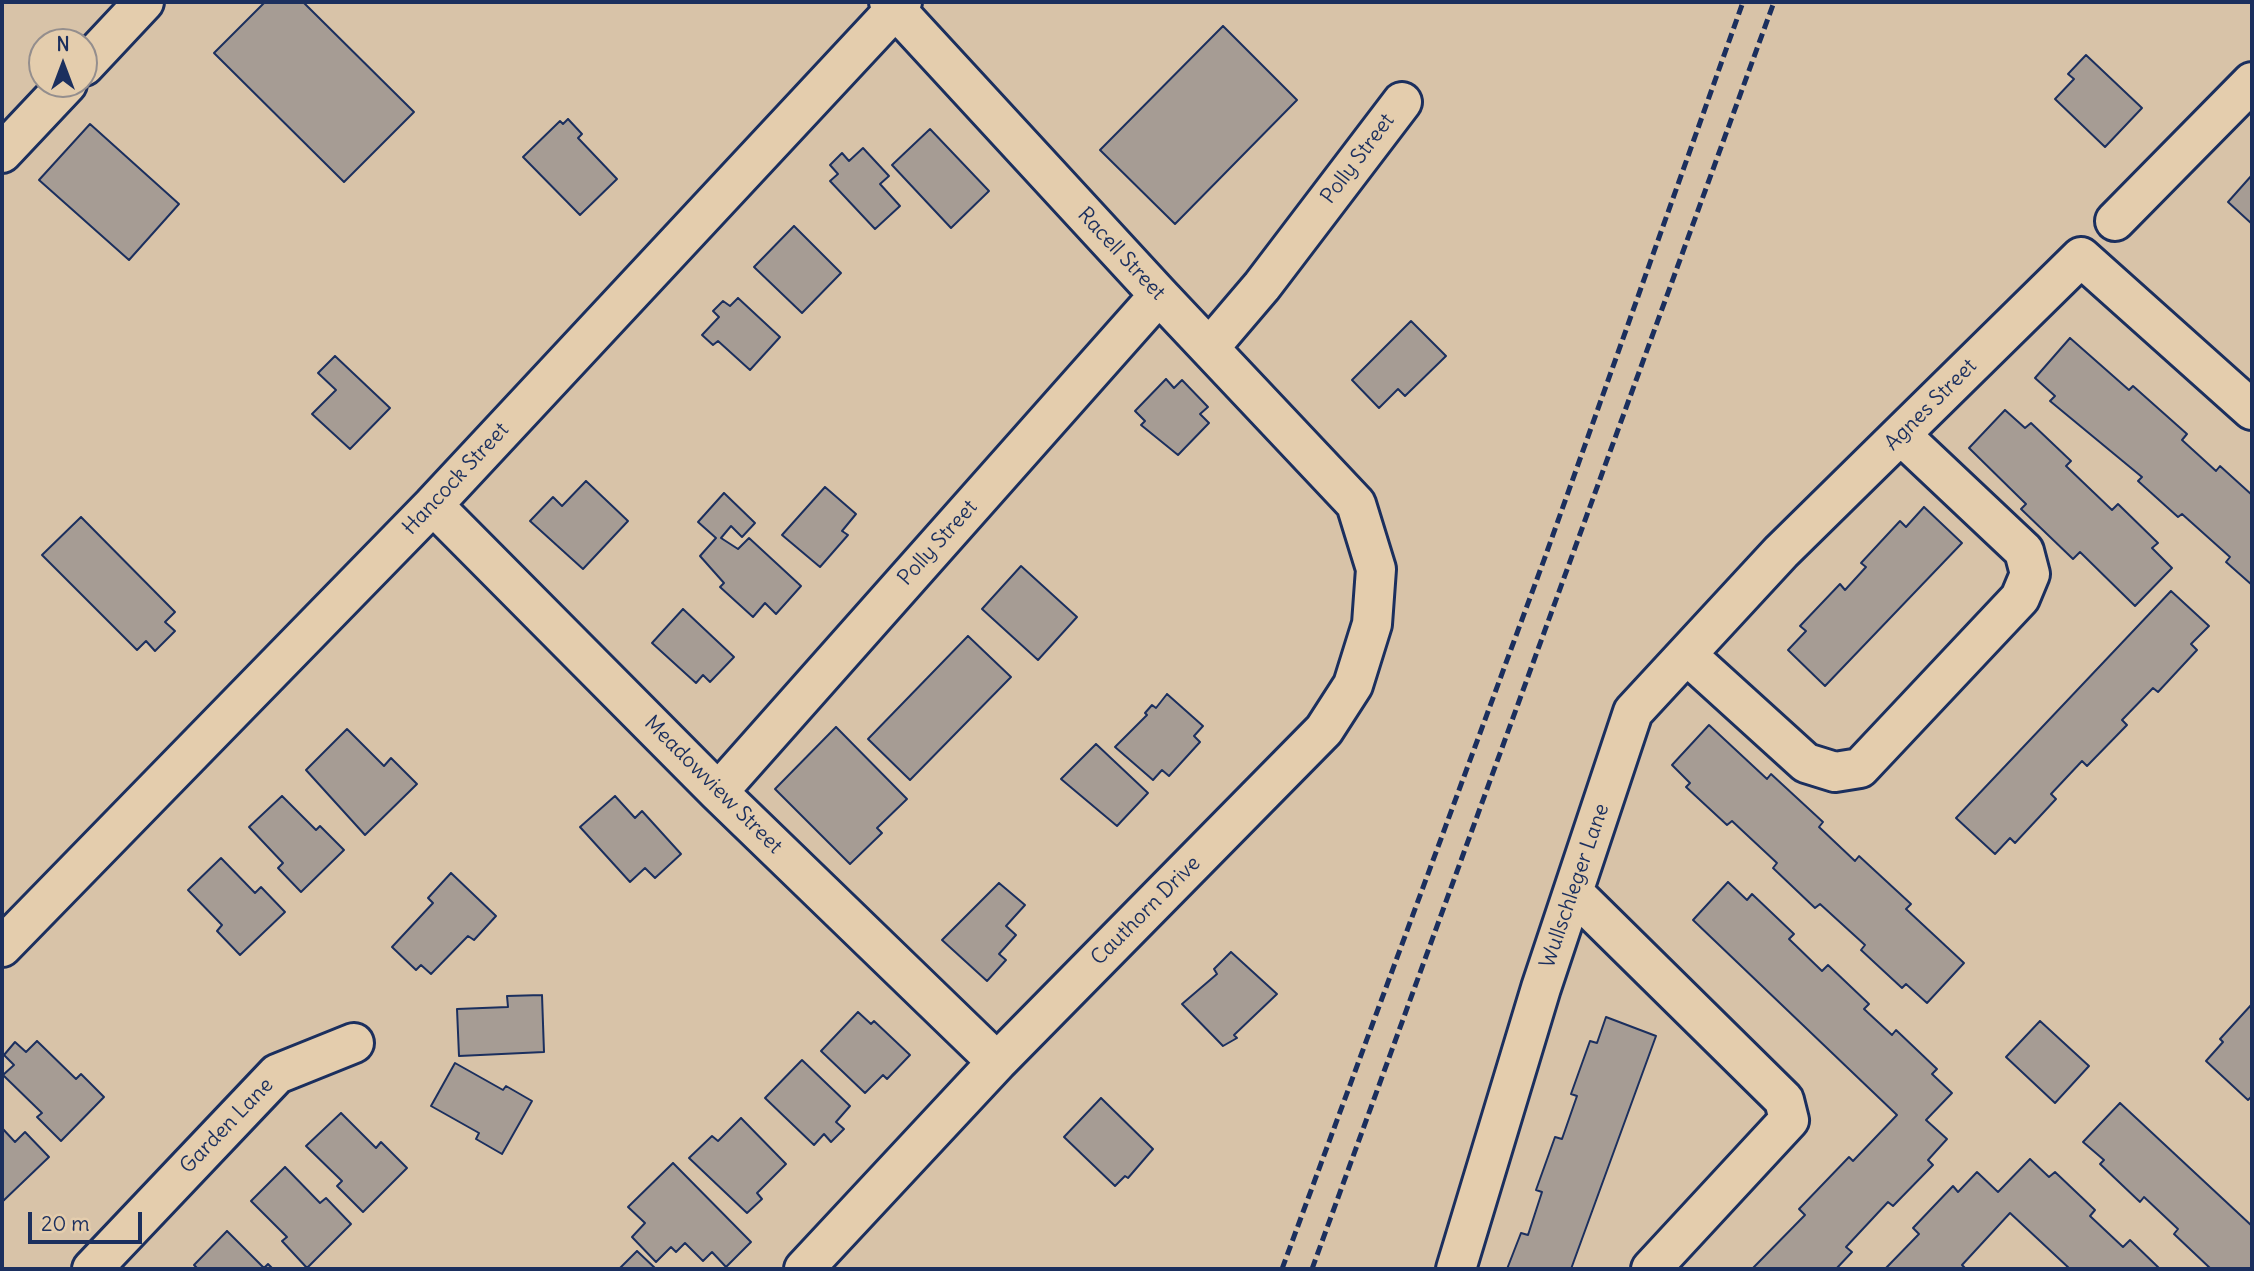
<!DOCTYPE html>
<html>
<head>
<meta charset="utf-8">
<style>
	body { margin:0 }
	#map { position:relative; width:2254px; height:1271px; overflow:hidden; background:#d8c3a8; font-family:Delius,sans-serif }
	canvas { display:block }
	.frame { position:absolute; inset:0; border:4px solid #1b2f5e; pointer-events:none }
	.north { position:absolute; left:28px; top:28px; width:70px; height:70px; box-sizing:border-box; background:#e4cdad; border:2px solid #948e8d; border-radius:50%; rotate:0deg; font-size:19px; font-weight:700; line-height:28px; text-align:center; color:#1b2f5e }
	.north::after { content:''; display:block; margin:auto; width:24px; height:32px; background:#1b2f5e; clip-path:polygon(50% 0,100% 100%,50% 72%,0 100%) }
	.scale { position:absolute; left:28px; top:1212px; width:114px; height:32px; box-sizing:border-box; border:4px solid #1b2f5e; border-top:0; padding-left:9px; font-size:21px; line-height:24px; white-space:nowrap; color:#1b2f5e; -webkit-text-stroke:5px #e4cdad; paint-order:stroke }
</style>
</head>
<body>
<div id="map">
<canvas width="2254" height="1271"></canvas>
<div class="frame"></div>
<div class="north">N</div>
<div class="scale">20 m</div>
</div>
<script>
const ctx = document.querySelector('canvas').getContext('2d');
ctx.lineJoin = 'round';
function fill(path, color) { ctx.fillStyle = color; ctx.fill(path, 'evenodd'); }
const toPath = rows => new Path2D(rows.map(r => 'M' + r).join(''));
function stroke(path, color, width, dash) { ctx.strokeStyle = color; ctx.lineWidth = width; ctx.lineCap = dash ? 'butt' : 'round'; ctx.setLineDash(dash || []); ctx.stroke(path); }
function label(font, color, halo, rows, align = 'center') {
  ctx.font = font + ' Delius,sans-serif'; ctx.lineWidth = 5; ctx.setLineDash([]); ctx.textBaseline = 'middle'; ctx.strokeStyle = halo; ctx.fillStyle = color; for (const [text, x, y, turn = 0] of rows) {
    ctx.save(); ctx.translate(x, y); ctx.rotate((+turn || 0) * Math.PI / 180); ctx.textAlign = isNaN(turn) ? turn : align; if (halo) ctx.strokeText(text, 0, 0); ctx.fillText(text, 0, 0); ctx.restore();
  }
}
const building = toPath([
	[265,2,303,2,414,112,344,182,214,53,265,2],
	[1223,26,1297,100,1175,224,1100,150,1223,26],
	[2086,55,2142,108,2105,147,2055,99,2074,79,2068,74,2086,55],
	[568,119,582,134,578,138,617,179,580,215,523,157,560,121,563,124,568,119],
	[90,124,179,204,129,260,39,180,90,124],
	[930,129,989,191,951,228,892,165,930,129],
	[863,148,889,176,880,184,900,206,875,229,830,181,838,174,830,165,842,153,849,161,863,148],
	[2252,175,2252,224,2228,202,2252,175],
	[794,226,841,273,802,313,754,267,794,226],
	[738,298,780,337,750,370,718,341,713,345,702,335,719,317,713,311,723,301,730,306,738,298],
	[1411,321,1446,356,1405,396,1398,389,1379,408,1352,380,1411,321],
	[2070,338,2129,390,2133,386,2187,434,2182,440,2216,471,2220,466,2252,495,2252,585,2226,562,2230,557,2182,514,2178,517,2138,481,2142,477,2050,401,2055,396,2035,378,2070,338],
	[335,356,390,408,350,449,312,414,336,390,318,373,335,356],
	[1166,379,1174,388,1182,380,1208,407,1200,414,1209,423,1178,455,1141,425,1145,421,1135,411,1166,379],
	[2005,410,2025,428,2031,423,2071,461,2066,466,2112,510,2118,504,2158,543,2152,548,2172,568,2135,606,2080,552,2073,559,2021,509,2026,504,1969,448,2005,410],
	[586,481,628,521,583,569,530,521,553,497,562,506,586,481],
	[825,487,856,514,842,531,848,535,820,567,782,535,825,487],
	[724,493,755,523,742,537,731,526,721,538,738,549,749,538,801,586,776,614,765,603,753,617,720,587,724,583,700,556,716,538,698,522,724,493],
	[1924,507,1962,543,1825,686,1788,650,1806,631,1800,626,1840,584,1845,590,1866,567,1861,563,1900,521,1906,527,1924,507],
	[81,517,175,612,165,622,175,631,155,651,146,641,137,650,42,555,81,517],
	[1021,566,1077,617,1038,660,982,609,1021,566],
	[2171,591,2209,626,2191,644,2197,650,2158,692,2153,688,2122,720,2127,725,2087,766,2082,761,2051,794,2056,799,2015,843,2010,838,1995,854,1956,818,2171,591],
	[683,609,734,657,710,682,703,675,696,683,652,643,683,609],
	[968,636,1011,677,910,780,868,739,968,636],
	[1167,694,1203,726,1194,736,1200,742,1169,776,1162,770,1153,780,1115,747,1147,715,1145,713,1152,705,1156,708,1167,694],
	[1709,725,1767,779,1771,774,1823,822,1819,827,1855,861,1859,856,1911,904,1906,909,1964,963,1927,1003,1906,984,1902,988,1861,950,1865,945,1820,904,1815,908,1773,868,1777,863,1732,821,1727,825,1686,787,1690,783,1672,765,1709,725],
	[836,727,907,799,877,828,882,833,850,864,775,789,836,727],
	[347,729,384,766,391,758,417,784,365,835,306,770,347,729],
	[1096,744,1148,793,1117,826,1061,779,1096,744],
	[282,796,316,830,320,826,344,850,301,892,278,868,283,863,249,827,282,796],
	[615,796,635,818,642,811,681,854,655,878,645,868,630,882,580,827,615,796],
	[221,858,255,893,261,887,285,912,240,955,217,931,222,925,188,890,221,858],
	[451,873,496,916,474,940,468,936,431,974,421,965,416,970,392,947,433,903,428,898,451,873],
	[1728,882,1747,900,1752,894,1794,934,1789,939,1822,971,1828,965,1869,1004,1864,1009,1892,1035,1896,1030,1937,1069,1932,1074,1952,1093,1926,1120,1947,1139,1928,1160,1933,1165,1893,1206,1888,1202,1846,1247,1852,1252,1836,1269,1752,1269,1805,1215,1799,1209,1849,1157,1853,1161,1897,1115,1693,920,1728,882],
	[999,883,1025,905,1006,926,1016,935,999,954,1006,960,987,981,942,940,999,883],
	[1231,952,1277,994,1234,1035,1237,1038,1223,1046,1182,1004,1217,974,1214,969,1231,952],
	[542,995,544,1052,459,1056,457,1009,508,1007,507,996,542,995],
	[2252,1004,2252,1096,2248,1100,2206,1061,2223,1042,2220,1039,2252,1004],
	[858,1012,871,1024,874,1021,910,1055,887,1079,883,1075,865,1093,821,1051,858,1012],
	[1606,1017,1656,1036,1571,1269,1507,1269,1521,1233,1528,1235,1542,1192,1536,1190,1555,1137,1562,1139,1577,1096,1571,1094,1590,1041,1597,1043,1606,1017],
	[2040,1021,2089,1066,2055,1103,2006,1057,2040,1021],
	[37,1041,76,1079,81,1074,104,1097,61,1141,37,1117,42,1113,3,1075,14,1065,4,1055,15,1042,26,1052,37,1041],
	[802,1060,850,1106,836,1122,844,1129,831,1142,824,1134,814,1145,765,1098,802,1060],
	[455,1063,503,1090,506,1086,532,1101,502,1154,476,1139,479,1133,431,1106,455,1063],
	[1101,1098,1153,1149,1128,1178,1125,1176,1115,1186,1064,1137,1101,1098],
	[2120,1103,2252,1226,2252,1269,2211,1269,2174,1234,2178,1229,2144,1197,2140,1202,2100,1164,2104,1160,2083,1142,2120,1103],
	[341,1113,376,1148,381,1142,407,1168,363,1212,337,1186,342,1181,306,1146,341,1113],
	[741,1118,786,1164,757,1193,762,1199,747,1213,689,1158,712,1136,718,1141,741,1118],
	[2,1128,15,1142,25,1132,49,1157,2,1202,2,1128],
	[2030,1159,2049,1177,2055,1172,2095,1210,2090,1216,2123,1247,2130,1240,2160,1269,2070,1269,2010,1213,1962,1265,1966,1269,1885,1269,1919,1234,1913,1228,1953,1186,1958,1192,1977,1172,1998,1192,2030,1159],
	[673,1163,751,1242,726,1267,712,1252,703,1261,685,1243,676,1252,671,1247,656,1262,632,1237,645,1223,628,1207,673,1163],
	[285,1167,320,1203,326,1198,351,1224,307,1268,282,1241,287,1237,251,1201,285,1167],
	[227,1231,264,1268,268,1264,273,1269,198,1269,194,1265,227,1231],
	[637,1251,656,1269,619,1269,637,1251]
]);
fill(building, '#a69c94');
stroke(building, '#1b2f5e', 2);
const minor = toPath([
	[84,66,144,2],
	[2,153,67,84],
	[2115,221,2252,82],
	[1210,347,1262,286,1402,102],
	[433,505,718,792,997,1062],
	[1687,655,1806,763,1835,772,1860,768,2020,598,2030,574,2024,551,1901,435],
	[718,792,1159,295],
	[1573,892,1784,1100,1789,1120,1651,1269],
	[2,947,433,505,902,2],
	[92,1269,277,1074,354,1043],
	[804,1269,997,1062,1324,730,1353,685,1372,624,1376,569,1356,504,1159,295,889,2],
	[1456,1269,1541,988,1633,712,1781,552,2081,257,2252,410]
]);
stroke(minor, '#1b2f5e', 44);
stroke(minor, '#e4cdad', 38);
stroke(toPath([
	[1282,1269,1544,560,1743,2],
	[1312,1269,1774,2]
]), '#1b2f5e', 5, [10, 5]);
label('21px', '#1b2f5e', '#e4cdad', [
	["Polly Street",1358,159,-53],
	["Racell Street",1121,254,47],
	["Agnes Street",1931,405,-45],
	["Hancock Street",456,479,-47],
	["Polly Street",938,543,-48],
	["Meadowview Street",713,785,45],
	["Wullschleger Lane",1575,886,-71],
	["Cauthorn Drive",1146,911,-45],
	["Garden Lane",227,1126,-46]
]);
</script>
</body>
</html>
